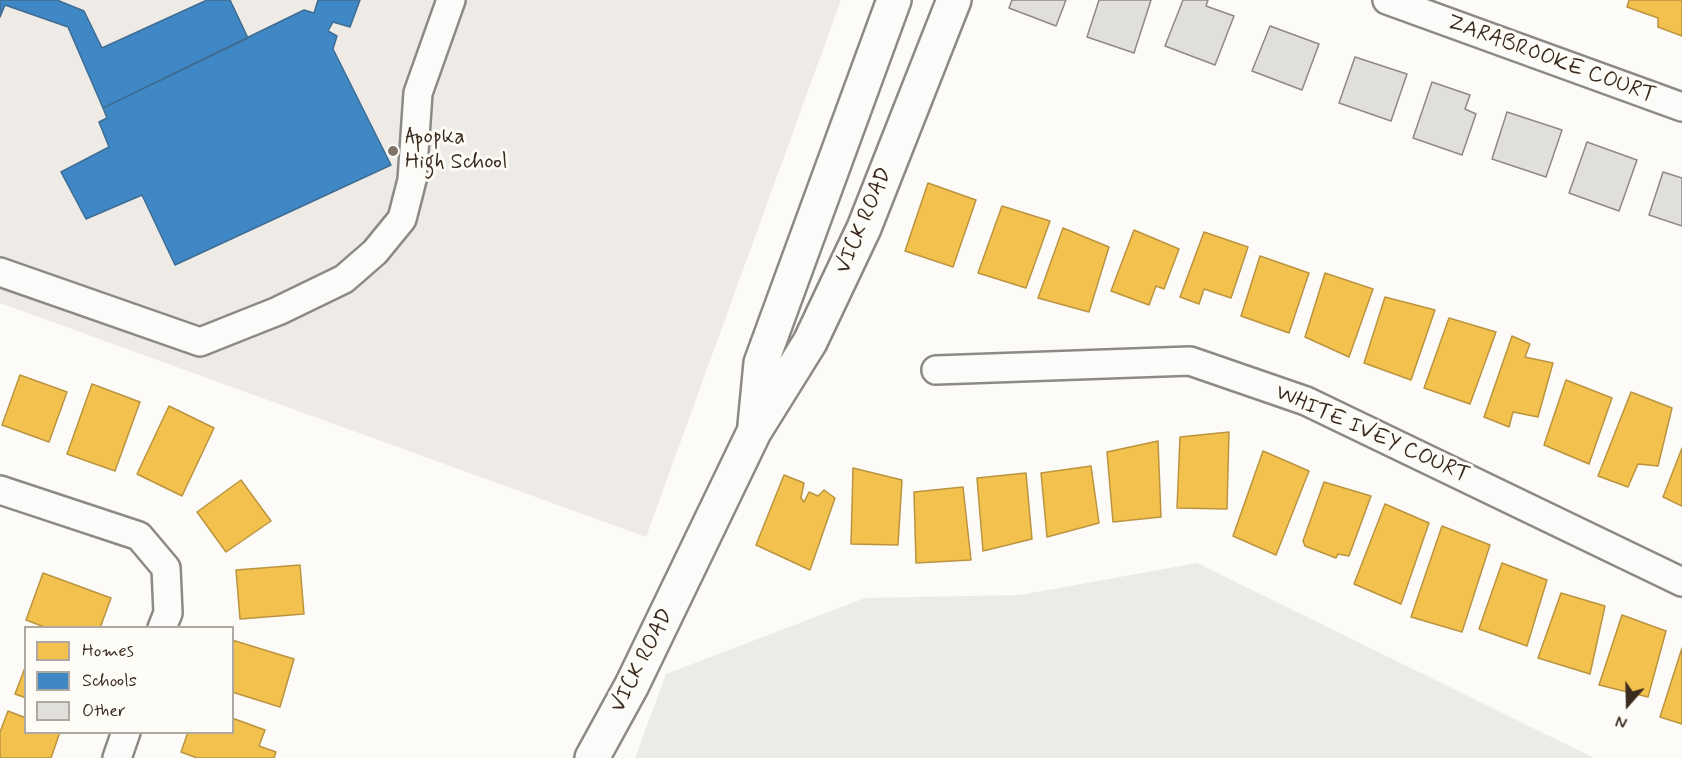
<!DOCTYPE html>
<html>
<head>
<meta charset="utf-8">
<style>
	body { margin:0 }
	#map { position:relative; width:1682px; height:758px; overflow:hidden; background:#fcfbf8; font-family:Mynerve,sans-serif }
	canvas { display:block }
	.legend { position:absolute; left:24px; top:626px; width:210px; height:108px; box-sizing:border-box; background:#fdfcf7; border:2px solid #afa8a0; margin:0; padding:8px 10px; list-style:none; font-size:18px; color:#3b2a1e }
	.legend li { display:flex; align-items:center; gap:12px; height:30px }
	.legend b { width:30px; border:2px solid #afa8a0 }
	.north { position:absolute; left:1598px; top:674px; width:60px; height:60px; -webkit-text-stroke:4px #fdfcf7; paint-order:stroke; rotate:200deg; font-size:16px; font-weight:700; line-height:24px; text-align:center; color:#3b2a1e }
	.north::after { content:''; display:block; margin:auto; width:21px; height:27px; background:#3b2a1e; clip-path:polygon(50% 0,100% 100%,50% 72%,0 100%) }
</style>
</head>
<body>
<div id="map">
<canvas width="1682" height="758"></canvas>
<ul class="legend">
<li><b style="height:16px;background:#f2c14e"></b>Homes</li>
<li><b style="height:16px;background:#3f88c5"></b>Schools</li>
<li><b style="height:16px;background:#e0dfdc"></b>Other</li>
</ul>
<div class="north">N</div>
</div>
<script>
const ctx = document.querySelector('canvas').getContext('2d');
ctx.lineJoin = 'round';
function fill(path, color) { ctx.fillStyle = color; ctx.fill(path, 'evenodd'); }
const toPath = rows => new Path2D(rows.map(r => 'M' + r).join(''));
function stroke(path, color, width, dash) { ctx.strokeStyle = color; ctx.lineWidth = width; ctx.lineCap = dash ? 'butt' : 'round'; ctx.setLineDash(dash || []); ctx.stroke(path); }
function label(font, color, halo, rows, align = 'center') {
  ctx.font = font + ' Mynerve,sans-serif'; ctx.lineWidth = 6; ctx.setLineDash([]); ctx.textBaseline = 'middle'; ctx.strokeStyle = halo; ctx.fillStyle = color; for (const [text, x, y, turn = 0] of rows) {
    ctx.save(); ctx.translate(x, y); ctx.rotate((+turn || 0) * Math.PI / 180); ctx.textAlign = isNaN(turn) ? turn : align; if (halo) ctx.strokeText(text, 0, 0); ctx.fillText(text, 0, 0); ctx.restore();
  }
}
fill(toPath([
	[0,0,841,0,646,537,0,303]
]), '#eeebe7');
fill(toPath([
	[1197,563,1594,758,635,758,666,674,865,598,1020,595]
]), '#edebe6');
const homes = toPath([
	[1629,0,1682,0,1682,36,1658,27,1658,18,1627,7,1629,0],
	[928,183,976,200,953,267,905,251,928,183],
	[1002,206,1050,221,1026,288,978,273,1002,206],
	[1063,228,1109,247,1089,312,1038,298,1063,228],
	[1134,230,1179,249,1164,289,1156,286,1149,305,1111,291,1134,230],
	[1204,232,1248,247,1231,298,1204,289,1199,304,1180,297,1204,232],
	[1260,256,1309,273,1289,333,1241,316,1260,256],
	[1325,273,1373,289,1349,357,1305,337,1325,273],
	[1385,297,1435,310,1411,380,1364,363,1385,297],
	[1449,318,1496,332,1470,404,1424,388,1449,318],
	[1512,336,1530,344,1525,357,1553,363,1538,417,1513,412,1509,427,1484,417,1512,336],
	[20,375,67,392,49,442,2,425,20,375],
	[1566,380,1612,398,1589,464,1544,445,1566,380],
	[92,384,140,402,115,471,67,454,92,384],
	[1631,392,1672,408,1658,466,1638,464,1628,487,1598,476,1631,392],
	[169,406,214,428,182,496,137,474,169,406],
	[1229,432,1227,509,1177,508,1180,437,1229,432],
	[1158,441,1161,517,1113,522,1107,452,1158,441],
	[1682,448,1682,506,1663,497,1682,448],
	[1263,451,1309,471,1276,555,1233,536,1263,451],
	[1091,466,1099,523,1047,537,1041,473,1091,466],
	[853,468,902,480,898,545,851,544,853,468],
	[1026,473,1032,539,983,551,977,478,1026,473],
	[784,475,804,483,801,498,804,502,809,492,818,496,824,490,835,498,810,570,756,545,784,475],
	[241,480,271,521,226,552,197,512,241,480],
	[1324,482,1371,496,1349,556,1338,554,1336,558,1305,546,1303,541,1324,482],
	[963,487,971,560,916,563,914,492,963,487],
	[1385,504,1429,523,1401,604,1354,584,1385,504],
	[1442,526,1490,545,1462,632,1411,617,1442,526],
	[1502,563,1547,580,1527,646,1479,629,1502,563],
	[300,565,304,614,240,619,236,570,300,565],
	[43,573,111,598,100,628,47,628,26,620,43,573],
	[1561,593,1605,606,1590,674,1538,658,1561,593],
	[1622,615,1666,631,1648,697,1599,685,1622,615],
	[232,640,294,659,280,707,232,692,232,640],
	[1682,648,1682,724,1660,717,1682,648],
	[26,665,26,698,15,694,26,665],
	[8,711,26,718,26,732,60,732,51,758,0,758,0,732,8,711],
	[232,718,265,730,259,746,276,752,274,758,197,758,181,752,188,732,232,732,232,718]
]);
fill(homes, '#f2c14e');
stroke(homes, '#bb9440', 1.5);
const schools = toPath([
	[0,0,57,0,84,11,102,48,207,0,230,0,248,38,103,108,68,27,5,5,0,17,0,0],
	[318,0,360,0,350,27,333,22,328,31,337,36,333,49,391,165,175,265,142,195,86,219,61,172,109,147,99,122,107,118,103,108,304,10,314,13,318,0]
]);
fill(schools, '#3f88c5');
stroke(schools, '#3e6c93', 1.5);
const building = toPath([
	[1012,0,1066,0,1056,26,1009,8,1012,0],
	[1099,0,1151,0,1134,53,1087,37,1099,0],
	[1183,0,1208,0,1206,6,1234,16,1215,65,1165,46,1183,0],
	[1270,26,1319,44,1302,90,1252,71,1270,26],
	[1355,57,1407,74,1391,121,1339,103,1355,57],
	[1432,82,1470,95,1465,109,1476,114,1462,155,1413,138,1432,82],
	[1507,112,1562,130,1546,177,1492,159,1507,112],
	[1587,142,1637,160,1619,211,1569,193,1587,142],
	[1663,172,1682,178,1682,226,1649,215,1663,172]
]);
fill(building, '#e0dfdc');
stroke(building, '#8d8985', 1.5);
const street = toPath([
	[1387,0,1682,107],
	[0,272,200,342,278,311,344,279,375,252,402,219,412,180,418,93,451,0],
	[936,370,1190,361,1306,401,1682,582],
	[0,490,139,536,166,568,168,613,162,628],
	[117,758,126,732]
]);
const secondary = toPath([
	[755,425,761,363,894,0],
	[592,758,632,685,754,432,810,342,864,228,954,0]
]);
stroke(street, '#8d8985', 32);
stroke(secondary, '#8d8985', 38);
stroke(street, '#fbfbf9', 27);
stroke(secondary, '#fbfbf9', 33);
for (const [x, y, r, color] of [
	[393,151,6,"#7f736a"]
]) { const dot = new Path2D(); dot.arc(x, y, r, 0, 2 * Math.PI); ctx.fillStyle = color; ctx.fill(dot); stroke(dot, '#fdfcf7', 2); }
label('22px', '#3b2a1e', '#fdfcf7', [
	["ZARABROOKE COURT",1551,60,20],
	["VICK ROAD",865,221,-67],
	["WHITE IVEY COURT",1372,435,24],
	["VICK ROAD",643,661,-63]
]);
label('22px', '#3b2a1e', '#fdfcf7', [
	["Apopka",405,138],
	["High School",405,163]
], 'left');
</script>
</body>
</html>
